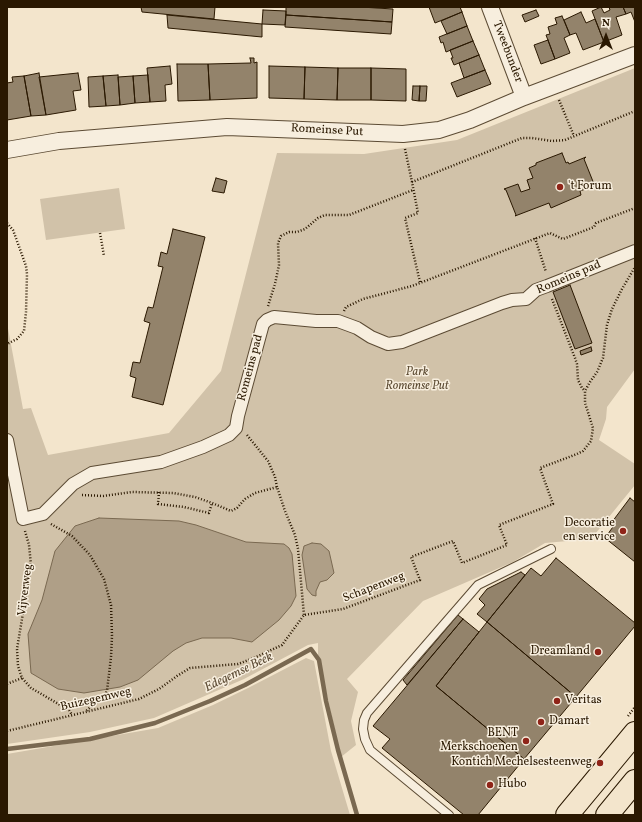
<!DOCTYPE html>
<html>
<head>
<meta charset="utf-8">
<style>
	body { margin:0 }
	#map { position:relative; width:642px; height:822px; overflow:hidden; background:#f3e5cc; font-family:Vollkorn,serif }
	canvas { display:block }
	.frame { position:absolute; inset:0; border:8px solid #2a1801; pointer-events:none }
	.north { position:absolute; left:586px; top:16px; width:40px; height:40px; -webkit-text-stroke:3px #f7eede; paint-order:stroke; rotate:0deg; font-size:11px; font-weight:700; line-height:16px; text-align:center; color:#2a1801 }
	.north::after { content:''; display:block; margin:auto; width:14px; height:18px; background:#2a1801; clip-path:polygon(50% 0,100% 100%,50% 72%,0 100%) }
</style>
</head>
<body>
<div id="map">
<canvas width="642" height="822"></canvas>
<div class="frame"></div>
<div class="north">N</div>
</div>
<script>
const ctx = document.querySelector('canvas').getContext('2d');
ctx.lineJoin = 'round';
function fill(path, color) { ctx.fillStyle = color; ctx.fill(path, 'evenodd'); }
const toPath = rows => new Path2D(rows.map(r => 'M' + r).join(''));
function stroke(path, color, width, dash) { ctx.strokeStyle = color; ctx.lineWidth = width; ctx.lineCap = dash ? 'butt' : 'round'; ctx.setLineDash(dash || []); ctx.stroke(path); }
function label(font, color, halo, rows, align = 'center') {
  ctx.font = font + ' Vollkorn,serif'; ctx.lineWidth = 3; ctx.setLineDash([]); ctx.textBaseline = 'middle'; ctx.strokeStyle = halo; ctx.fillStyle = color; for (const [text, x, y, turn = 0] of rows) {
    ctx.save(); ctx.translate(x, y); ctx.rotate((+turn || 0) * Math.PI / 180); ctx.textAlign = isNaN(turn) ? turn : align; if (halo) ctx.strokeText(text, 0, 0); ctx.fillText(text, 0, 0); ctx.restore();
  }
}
fill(toPath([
	[635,68,635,369,607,407,606,419,599,440,635,464,635,485,591,539,545,543,513,562,423,601,347,679,358,692,351,721,356,745,341,757,318,656,318,643,308,645,244,679,154,718,90,732,7,744,7,323,23,409,31,408,48,455,169,433,221,371,277,153,364,154,457,140],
	[119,188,125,229,46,240,40,199],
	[306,658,314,661,331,751,350,815,7,815,7,754,158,728,213,705,248,688]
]), '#d1c2a9');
const water = toPath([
	[99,518,179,521,196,525,246,542,284,544,289,548,292,554,296,596,291,606,279,620,252,642,231,638,202,638,186,643,173,651,138,680,120,687,84,693,58,689,31,673,28,634,42,600,55,551,75,526,99,518],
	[312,543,321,544,329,551,334,573,327,580,320,582,316,591,316,596,312,595,307,589,302,555,304,546,312,543]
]);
fill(water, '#af9f87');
stroke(water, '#7a6951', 1);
stroke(toPath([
	[7,749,90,739,155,723,210,701,245,685,311,649,319,660,326,701,338,750,357,815]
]), '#7a6951', 4.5);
const building = toPath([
	[141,7,215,7,214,19,142,12,141,7],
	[286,7,361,7,393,9,392,22,286,15,286,7],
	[429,7,460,7,462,12,435,23,429,7],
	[601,7,604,13,610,10,609,7,623,7,626,14,616,17,622,35,604,42,592,11,601,7],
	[623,7,635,7,635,22,631,12,626,14,623,7],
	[263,10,286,11,285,25,262,24,263,10],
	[536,10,539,16,525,22,522,15,536,10],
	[462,12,467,26,447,34,441,21,462,12],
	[581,12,586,23,595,19,604,42,583,50,576,33,570,35,564,20,581,12],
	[167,15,262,24,262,37,168,28,167,15],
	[286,15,392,22,391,34,285,27,286,15],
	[562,16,570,35,564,38,570,53,555,59,546,35,550,34,548,27,557,24,555,18,562,16],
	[467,26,473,41,446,52,443,42,441,43,439,37,467,26],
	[548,40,555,59,541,64,534,45,548,40],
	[473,41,479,55,454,65,451,58,453,58,450,50,473,41],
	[479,55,485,70,464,78,459,63,479,55],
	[250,58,254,58,254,63,257,62,257,98,210,100,208,64,251,63,250,58],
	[177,64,208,64,210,100,178,101,177,64],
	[170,66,172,84,165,85,166,101,150,102,147,68,170,66],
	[269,66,305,67,304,99,269,98,269,66],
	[305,67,338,68,337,100,304,99,305,67],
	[338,68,371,68,371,100,337,100,338,68],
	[371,68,406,69,406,101,371,100,371,68],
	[485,70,491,84,457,97,451,83,485,70],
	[39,73,46,115,31,116,24,76,39,73],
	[78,73,81,90,73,91,76,110,46,115,39,77,78,73],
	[118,75,120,105,106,106,103,76,118,75],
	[148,75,150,102,135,103,133,76,148,75],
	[24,76,31,116,7,120,7,83,13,82,12,77,24,76],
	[103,76,106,106,89,107,88,77,103,76],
	[133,76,135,103,120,105,118,77,133,76],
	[413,86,420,86,419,101,412,100,413,86],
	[420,86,427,86,426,101,419,101,420,86],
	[562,153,566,163,568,162,569,164,586,157,584,159,594,184,596,185,580,191,581,195,551,208,549,203,515,216,516,215,506,190,504,189,518,184,521,192,530,189,527,180,533,178,529,168,536,165,536,163,562,153],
	[216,178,227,181,224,193,212,191,216,178],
	[173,229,205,237,163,405,132,397,136,378,130,376,133,362,140,363,150,323,144,321,148,307,153,308,163,267,158,266,161,252,167,254,173,229],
	[570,285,592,343,575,349,553,292,570,285],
	[591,347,592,351,581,355,580,351,591,347],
	[630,498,635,502,635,562,605,538,615,524,612,522,630,498],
	[556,558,635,623,635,626,576,697,487,622,531,568,541,576,556,558],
	[521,572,525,575,487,622,477,614,485,605,479,599,487,589,521,572],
	[458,615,463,619,407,685,403,680,458,615],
	[463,619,479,632,436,686,524,759,478,815,464,815,382,748,390,739,373,726,463,619],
	[487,622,576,697,524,759,436,686,487,622]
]);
fill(building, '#93836b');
stroke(building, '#2a1801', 1);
const service = toPath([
	[449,815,370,750,365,739,363,729,364,720,367,713,478,585,551,549]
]);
const pedestrian = toPath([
	[7,440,23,519,43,514,73,484,92,473,161,462,203,447,229,435,236,428,238,416,263,324,267,320,274,317,316,321,338,321,357,328,371,337,388,344,402,342,502,303,512,300,526,299,536,290,547,286,635,251]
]);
const minor = toPath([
	[490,7,524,97],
	[7,150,59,141,227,127,403,134,439,130,470,120,524,97,635,55]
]);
const primary = toPath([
	[567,815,635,733],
	[607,815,635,781]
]);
stroke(service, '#5c4b34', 10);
stroke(pedestrian, '#5c4b34', 14);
stroke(minor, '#5c4b34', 18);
stroke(primary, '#2a1801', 24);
stroke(toPath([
	[559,100,574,136],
	[405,149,412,182],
	[7,223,13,230,26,266,27,274,26,312,24,331,17,339,7,344],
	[100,233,104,256],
	[535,238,546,272],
	[420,282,405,218,418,213,412,182,522,138,532,138,552,141,565,140,635,111],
	[552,299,575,358,577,364,578,380,582,388,585,391],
	[268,306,275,284,279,265,278,243,281,236,289,232,297,232,305,229,318,218,325,215,349,215,413,190],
	[344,311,346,307,363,299,412,286,550,233,563,239,594,227,596,223,635,208],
	[247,435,268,461,275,477,277,487],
	[159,492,158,504,184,507,209,513,212,503],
	[82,495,103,496,132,492,173,493,195,497,212,503,231,511,237,508,245,499,255,493,277,487,285,511,295,535,298,549,304,615],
	[51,524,72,536,90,555,104,579,111,605,112,636,111,657,107,691,105,695,86,711],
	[25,531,29,545,31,565,17,649,18,666,22,678,31,688,69,710,72,715],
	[7,684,22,678],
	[628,716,635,707],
	[7,731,139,699,159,689,177,676,190,668,238,664,254,658,282,645,304,615,343,609,420,580,411,557,453,541,462,563,507,545,499,525,553,504,540,468,577,454,583,451,591,441,593,428,585,403,585,391,590,382,597,372,603,358,607,325,612,309,622,289,635,267]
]), '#2a1801', 2.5, [1, 2]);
stroke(service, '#f7eede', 8);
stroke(pedestrian, '#f7eede', 12);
stroke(minor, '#f7eede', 16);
stroke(primary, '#f3e5cc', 22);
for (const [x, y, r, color] of [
	[560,187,4,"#8f2418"],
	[623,531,4,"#8f2418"],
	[598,652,4,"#8f2418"],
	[557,701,4,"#8f2418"],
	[541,722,4,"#8f2418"],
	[526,741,4,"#8f2418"],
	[600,763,4,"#8f2418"],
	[490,785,4,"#8f2418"]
]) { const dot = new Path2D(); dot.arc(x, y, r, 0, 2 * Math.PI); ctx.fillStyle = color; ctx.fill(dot); stroke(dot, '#f7eede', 1.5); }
label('12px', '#2a1801', '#f7eede', [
	["Tweebunder",507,52,69],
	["Romeinse Put",327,131,3],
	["Romeins pad",569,278,-23],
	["Romeins pad",251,368,-75],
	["Schapenweg",374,588,-21],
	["Vijverweg",26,590,-83],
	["Buizegemweg",96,700,-13]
]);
label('12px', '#2a1801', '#f7eede', [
	["'t Forum",568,187],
	["Decoratie",615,524,"right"],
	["en service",615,538,"right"],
	["Dreamland",590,652,"right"],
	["Veritas",565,701],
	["Damart",549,722],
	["BENT",518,734,"right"],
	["Merkschoenen",518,748,"right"],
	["Kontich Mechelsesteenweg",592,763,"right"],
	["Hubo",498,785]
], 'left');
label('italic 12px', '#5c4b33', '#f7eede', [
	["Park",417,373],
	["Romeinse Put",417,387]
]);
label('italic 13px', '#5f4e37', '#f7eede', [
	["Edegemse Beek",239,673,-26]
]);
</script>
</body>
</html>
